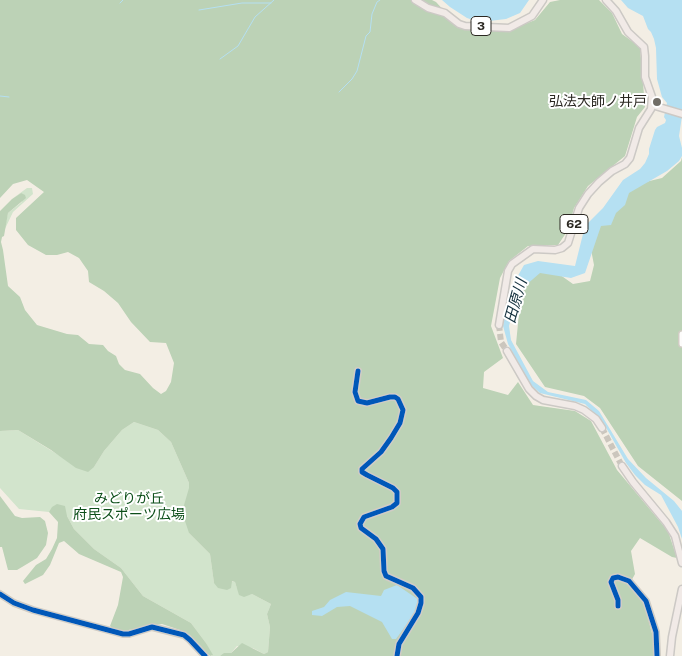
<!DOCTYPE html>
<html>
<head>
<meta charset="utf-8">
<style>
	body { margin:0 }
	canvas { display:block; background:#f3eee4 }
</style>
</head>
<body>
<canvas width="682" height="656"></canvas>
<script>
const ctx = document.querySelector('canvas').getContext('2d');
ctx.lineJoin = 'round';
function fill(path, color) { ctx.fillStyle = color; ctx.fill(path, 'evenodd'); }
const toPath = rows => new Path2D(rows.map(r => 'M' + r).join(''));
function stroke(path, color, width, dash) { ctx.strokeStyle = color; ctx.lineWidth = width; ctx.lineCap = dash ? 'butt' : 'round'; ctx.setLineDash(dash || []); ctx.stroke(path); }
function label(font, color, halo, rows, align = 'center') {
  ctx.font = font + ' "Public Sans","Noto Sans JP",sans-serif'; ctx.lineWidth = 4; ctx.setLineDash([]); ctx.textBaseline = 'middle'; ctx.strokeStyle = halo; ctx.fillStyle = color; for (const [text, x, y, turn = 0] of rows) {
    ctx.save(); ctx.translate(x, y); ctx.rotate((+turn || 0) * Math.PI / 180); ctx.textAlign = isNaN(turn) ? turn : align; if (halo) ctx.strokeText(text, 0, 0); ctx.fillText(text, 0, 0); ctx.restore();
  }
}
fill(toPath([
	[27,188,32,188,33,194,13,212,4,231,8,213,22,202,21,193,12,199],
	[134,422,158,430,171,442,189,483,189,533,210,554,214,583,230,583,231,581,235,582,237,588,247,595,252,594,271,604,267,614,270,627,268,652,264,654,253,648,237,646,231,653,220,656,212,656,206,643,191,623,143,596,121,568,94,549,74,529,67,516,49,512,19,509,0,488,0,431,18,430,60,456,94,467,104,451,122,430]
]), '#d2e4cc');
fill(toPath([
	[0,0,432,0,436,2,461,29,510,30,535,20,550,2,560,0,599,0,612,13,622,34,640,47,645,107,637,117,625,156,588,186,574,208,568,230,558,245,528,246,509,261,500,278,491,326,503,358,484,372,483,388,508,395,518,382,533,405,575,411,591,421,617,470,668,531,677,558,672,557,640,538,631,551,635,574,630,583,643,600,653,637,655,656,220,656,224,653,231,653,242,643,264,654,268,652,270,627,267,614,271,604,252,594,244,597,239,595,235,582,232,581,231,588,227,590,218,588,214,583,210,554,189,533,182,512,189,488,189,483,171,442,158,430,134,422,122,430,104,451,94,467,88,472,76,468,51,450,18,430,0,431,0,211,12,199,21,193,25,195,26,198,8,213,4,236,2,237,1,242,3,250,8,286,20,297,25,310,37,325,67,334,78,335,89,344,103,345,108,351,116,356,119,364,125,370,140,374,153,388,161,394,166,391,171,382,174,363,166,343,150,342,131,322,118,303,104,291,89,282,88,271,79,258,68,252,57,255,46,255,28,245,16,230,16,218,44,192,27,180,13,184,0,198],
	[682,157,682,501,638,466,600,408,584,396,545,387,516,344,521,293,532,275,544,271,556,272,573,284,590,281,594,265,589,239,633,185,662,178,681,161],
	[0,496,15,516,22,518,40,517,45,521,48,533,46,545,37,558,17,570,8,570,2,547,0,547],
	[57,504,65,506,67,516,74,529,94,549,121,568,143,596,191,623,206,643,213,655,210,656,190,635,180,630,162,624,123,631,112,628,110,626,118,605,123,577,121,572,79,554,64,541,59,543,50,565,43,575,25,584,23,581,36,565,46,559,52,549,57,538,58,522,49,512,52,507]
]), '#bcd2b6');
fill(toPath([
	[442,0,529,0,520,13,506,19,489,21,473,20,467,18,450,7],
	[621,0,682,0,682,116,679,136,682,148,682,156,679,161,667,171,629,193,625,205,616,213,611,225,601,226,585,273,571,278,540,273,518,292,509,326,511,340,533,381,548,392,586,400,599,411,628,459,646,478,674,501,682,511,682,539,678,527,661,495,645,485,635,475,626,463,604,424,595,414,585,404,540,393,531,385,508,344,503,326,510,290,524,265,538,261,575,266,585,226,603,208,623,180,640,169,645,163,649,154,649,149,655,130,657,127,665,123,666,120,664,117,667,103,662,97,657,79,656,48,654,39,651,32,648,29,643,16,628,8],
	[397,585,419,600,415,613,396,639,392,639,382,622,350,606,337,607,322,616,312,615,312,611,324,607,330,600,346,592,381,596,384,590]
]), '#b5e0f2');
stroke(toPath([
	[120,3,123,0],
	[199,10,242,3,271,3],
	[220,59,238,46,255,17,274,0],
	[339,92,352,79,357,71,366,36,370,32,372,14,377,2,380,0],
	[0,96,9,97]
]), '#b5e0f2', 1);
stroke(toPath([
	[499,325,501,342,507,351],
	[602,428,622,466]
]), '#cbc6bd', 6, [6, 3]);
const minor = toPath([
	[682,334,682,344],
	[358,371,355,392,358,401,367,403,390,397,395,397,398,399,403,410,400,423,391,438,381,452,362,469,362,472,367,475,393,488,397,492,397,503,392,507,364,517,360,524,361,528,376,539,383,549,384,571,386,576,413,588,421,597,421,603,418,613,399,644,397,656],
	[0,594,14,603,33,610,123,634,129,634,152,627,184,635,190,640,205,656],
	[618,606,618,600,611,582,613,578,618,577,629,581,646,601,656,632,657,656]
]);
const major = toPath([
	[415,0,428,8,445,13,459,24,465,26,509,28,532,16,543,0],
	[652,105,682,114],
	[499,325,508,271,512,264,533,249,555,250,562,248,568,243,579,208,588,194,599,182,612,171,625,164,630,158,639,128,651,109,652,97,645,77,645,56,644,47,628,32,616,11,606,0],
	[507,351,529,389,536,396,543,400,575,406,584,410,596,419,602,428],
	[622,466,633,482,666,522,675,536,682,563],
	[670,656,672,637,682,589]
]);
stroke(minor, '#d1ccc4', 8);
stroke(major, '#ccc9c5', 9);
stroke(minor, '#fdfcfb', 5);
stroke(major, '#f1eae7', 6);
stroke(toPath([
	[358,371,355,392,358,401,367,403,390,397,395,397,398,399,403,410,400,423,391,438,381,452,362,469,362,472,367,475,393,488,397,492,397,503,392,507,364,517,360,524,361,528,376,539,383,549,384,571,386,576,413,588,421,597,421,603,418,613,399,644,397,656],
	[0,594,14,603,33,610,123,634,129,634,152,627,184,635,190,640,205,656],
	[618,606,618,600,611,582,613,578,618,577,629,581,646,601,656,632,657,656]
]), '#0057b8', 5);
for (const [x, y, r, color] of [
	[657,102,5,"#716d66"]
]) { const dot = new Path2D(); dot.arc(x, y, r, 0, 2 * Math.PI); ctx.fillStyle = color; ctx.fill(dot); stroke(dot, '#fff', 2); }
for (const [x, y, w] of [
	[481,26,20],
	[574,224,28]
]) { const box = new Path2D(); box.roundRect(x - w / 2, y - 9.5, w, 19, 4); ctx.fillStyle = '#fff'; ctx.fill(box); stroke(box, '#2b2822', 1); }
label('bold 12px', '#2b2822', null, [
	["3",481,26],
	["62",574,224]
]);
label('14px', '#2b2822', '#fff', [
	["弘法大師ノ井戸",647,102]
], 'right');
label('14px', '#0d4f1a', '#fff', [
	["みどりが丘",129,499],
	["府民スポーツ広場",129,515]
]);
label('italic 15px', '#13303d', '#fff', [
	["田原川",516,301,-74]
]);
</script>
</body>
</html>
